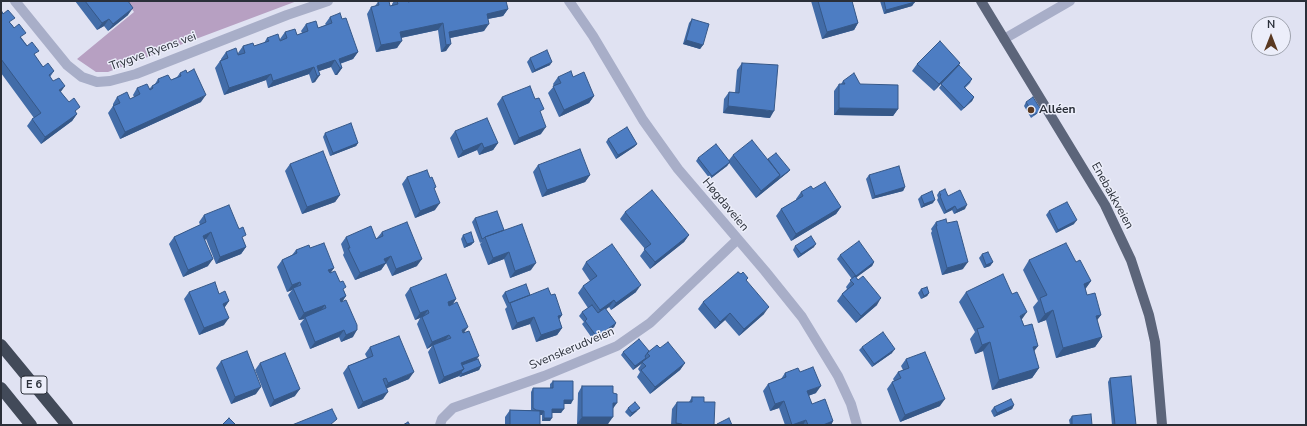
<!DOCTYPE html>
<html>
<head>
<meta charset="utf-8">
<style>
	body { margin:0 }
	#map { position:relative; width:1307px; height:426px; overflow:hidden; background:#e0e2f2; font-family:"Nunito Sans",sans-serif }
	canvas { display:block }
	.frame { position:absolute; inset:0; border:2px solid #2a2f39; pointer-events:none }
	.north { position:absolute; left:1251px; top:16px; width:40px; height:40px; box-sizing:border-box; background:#eceefa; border:1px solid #9ea2ad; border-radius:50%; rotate:0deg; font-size:11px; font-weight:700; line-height:16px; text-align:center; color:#2a2f39 }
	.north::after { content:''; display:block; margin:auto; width:14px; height:18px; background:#5a3921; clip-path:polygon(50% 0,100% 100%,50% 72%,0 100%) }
</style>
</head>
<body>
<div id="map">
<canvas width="1307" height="426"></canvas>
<div class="frame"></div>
<div class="north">N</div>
</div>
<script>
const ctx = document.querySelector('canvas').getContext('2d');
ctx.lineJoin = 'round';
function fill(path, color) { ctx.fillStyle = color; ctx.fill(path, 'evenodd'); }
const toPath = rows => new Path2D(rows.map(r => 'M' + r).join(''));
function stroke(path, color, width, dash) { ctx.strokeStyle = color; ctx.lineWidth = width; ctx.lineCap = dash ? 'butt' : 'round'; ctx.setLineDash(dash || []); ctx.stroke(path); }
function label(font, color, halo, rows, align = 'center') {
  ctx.font = font + ' "Nunito Sans",sans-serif'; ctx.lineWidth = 3; ctx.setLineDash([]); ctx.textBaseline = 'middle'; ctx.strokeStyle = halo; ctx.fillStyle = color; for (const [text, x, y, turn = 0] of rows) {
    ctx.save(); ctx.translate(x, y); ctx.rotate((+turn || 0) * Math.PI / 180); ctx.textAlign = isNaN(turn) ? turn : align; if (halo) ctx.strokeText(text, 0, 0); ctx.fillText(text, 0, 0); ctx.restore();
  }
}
fill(toPath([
	[126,1,297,1,108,72,96,72,77,59,134,12]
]), '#b7a0c2');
stroke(toPath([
	[15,1,67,65,82,77,97,82,110,81,136,74,287,15,328,1],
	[569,1,593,36,643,120,678,169,765,271,802,317,838,376,851,404,857,425],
	[1004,39,1070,1],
	[440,425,442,419,453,408,544,376,617,346,650,323,737,240]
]), '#a8aec8', 10);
stroke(toPath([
	[981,1,1105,205,1131,260,1149,315,1155,342,1162,425]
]), '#5c657a', 10);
stroke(toPath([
	[1,345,67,425],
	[1,388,31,425]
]), '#424a59', 12);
fill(toPath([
	[75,1,128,1,128,15,108,31,104,26,97,30],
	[394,1,408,1,408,2,508,9,503,16,488,19,484,31,450,38,446,51,441,52,438,30,401,38,397,48,376,52,367,14,371,7,375,6,378,2,390,6,392,5,392,4],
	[811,1,852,1,858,23,854,30,822,39],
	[880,1,914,1,912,6,884,14],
	[1,10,43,67,54,71,50,77,77,114,72,121,41,144,27,126,32,119,34,118,1,73],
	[330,17,342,19,358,52,353,59,340,64,342,68,337,75,335,75,331,67,319,71,315,82,312,83,309,74,268,88,266,80,224,95,215,68,220,61,221,60,221,59,226,52,238,55,238,53,243,46,254,46,264,43,267,38,280,41,280,39,285,32,297,35,302,33,301,31,306,24,318,28,326,25,325,24],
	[692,19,703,45,700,49,683,44,689,23],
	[530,58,550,65,532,73,527,62],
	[742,63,770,118,723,113,724,99,729,92,735,93,737,70],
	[917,64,958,66,972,79,970,83,965,88,974,97,972,101,961,111,939,88,946,78,934,91,912,71],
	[180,73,201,102,120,139,108,113,113,106,113,104,117,97,130,99,134,97,133,95,137,88,149,89,152,86,155,84,158,79,171,80,177,77],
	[558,77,573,77,594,96,589,103,559,117,548,93,554,86,553,84],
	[843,81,860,84,898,109,893,116,834,115,834,91,839,84,841,84],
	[502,97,541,113,541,134,514,145,497,104],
	[1026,102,1041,110,1038,113,1031,118,1024,106],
	[455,131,498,143,493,150,479,155,477,150,458,158,450,138],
	[325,133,358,143,356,146,330,156,323,137],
	[608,139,637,144,634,147,616,159,606,142],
	[733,155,768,159,790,170,787,173,756,198,729,163,727,166,710,179,696,161,698,158,729,160],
	[290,164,340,195,335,202,302,214,285,171],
	[538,165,590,175,585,182,542,197,533,172],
	[869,175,905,187,903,191,872,199,866,179],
	[407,177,436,187,434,189,435,210,415,218,402,184],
	[813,189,841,207,836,214,791,241,776,216,781,209,796,200,796,199,801,192],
	[939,192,948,196,965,209,954,214,952,210,944,214,937,200,938,198,937,195],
	[921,196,933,203,921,208,918,199],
	[1049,211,1074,224,1056,233,1046,215],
	[625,212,689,235,684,242,650,269,640,256,645,249,620,219],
	[204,215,243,239,246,247,241,254,216,264,206,239,205,240,208,266,183,277,169,244,174,237,200,225,199,222],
	[475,218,504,230,531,270,510,278,504,259,488,265,480,244,482,242,480,243,472,222],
	[936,222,963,269,942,275,931,233,932,231,931,229],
	[382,232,417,266,392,276,386,263,381,270,355,280,343,255,344,253,341,244,346,237,376,239,377,238],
	[463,235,474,242,471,245,464,248,461,239],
	[795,246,814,247,798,258,793,250],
	[310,248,334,268,330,273,344,291,346,296,342,302,353,337,341,342,339,337,310,349,300,324,304,319,299,320,288,295,292,290,287,292,277,267,282,260,292,255,296,250],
	[982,254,993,262,990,266,984,268,979,258],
	[840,255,874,262,872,266,856,277,877,305,856,323,837,301,842,294,847,289,846,287,852,279,837,259],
	[1029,260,1076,262,1091,281,1085,289,1087,295,1101,315,1097,320,1102,337,1095,347,1056,358,1046,320,1038,323,1033,307,1038,301,1023,270],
	[586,262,636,292,611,310,609,307,606,309,616,323,614,327,594,341,582,324,584,322,579,316,582,312,588,308,578,293,583,286,590,281,582,269],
	[746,281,764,314,739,336,725,320,715,329,698,309,703,302],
	[410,288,456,299,453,304,463,333,477,359,481,366,479,370,460,377,459,376,439,384,428,352,432,346,427,349,417,324,420,318,415,320,405,295],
	[921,289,929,293,927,296,921,299,918,293],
	[189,292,219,294,229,301,225,307,224,325,199,335,184,299],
	[505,292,530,295,551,295,562,315,559,319,562,328,557,335,536,342,530,324,512,330,505,309,507,307,502,296],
	[966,292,1022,320,1024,326,1038,346,1034,351,1039,368,1032,378,992,390,983,351,975,354,970,339,975,332,959,302],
	[370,347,409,379,386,388,383,399,358,409,343,373,348,366,367,358,365,354],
	[862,347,892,353,872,367,859,350],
	[660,348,685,363,680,370,650,394,637,377,640,372,638,369,642,363,633,370,621,355,623,352,649,351],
	[906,359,940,406,900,422,887,389,892,382,894,381,893,379,898,372,903,370,901,366],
	[221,361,256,394,231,404,216,368],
	[260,363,295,396,270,407,255,370],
	[800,372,816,393,808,396,812,404,833,421,831,425,785,425,779,408,770,411,763,391,768,384,781,379,785,373],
	[1110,378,1136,425,1112,425,1108,382],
	[553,381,571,404,564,404,561,413,552,413,550,421,542,421,542,415,540,415,540,425,505,425,505,417,510,410,531,410,531,392,533,388,550,388,550,384],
	[582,386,613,409,608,424,577,424,578,393],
	[692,397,704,402,714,425,671,425,672,409,677,402,689,402],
	[1014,405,1012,409,994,417,991,411,994,407],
	[628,408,637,411,630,417,625,412],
	[1072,416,1092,425,1070,425,1069,420]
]), '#426ca8');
fill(toPath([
	[915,2,912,6,884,14,886,10],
	[133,8,128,15,108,31,113,24],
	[508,9,503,16,482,20,487,14],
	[109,19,104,26,97,30,102,23],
	[443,23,438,30,395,39,400,32],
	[858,23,854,30,822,39,827,32],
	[489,24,484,31,445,39,449,32],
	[686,40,703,45,700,49,683,44],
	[402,41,397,48,376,52,381,45],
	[451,44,446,51,441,52,446,45],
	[358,52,353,59,338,64,339,59],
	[335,60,331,67,316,72,317,66],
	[552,62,550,65,532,73,535,70],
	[960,63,955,70,934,91,939,84],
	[314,67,309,74,268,88,273,81],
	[340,68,342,68,337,75,335,75],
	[271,74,266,80,224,95,229,88],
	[320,75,315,82,312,83,317,76],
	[65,86,60,93,59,90],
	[206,95,201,102,120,139,125,132],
	[594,96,589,103,559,117,564,110],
	[974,97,972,101,961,111,964,108],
	[728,106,774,111,770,118,723,113],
	[839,108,898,109,893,116,834,115],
	[77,114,72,121,41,144,45,137],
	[546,127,541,134,514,145,519,138],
	[358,143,356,146,330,156,333,153],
	[482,143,477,150,458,158,463,151],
	[498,143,493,150,479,155,484,148],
	[637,144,634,147,616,159,618,155],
	[730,162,727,166,710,179,712,176],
	[790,170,787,173,756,198,761,191,780,175],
	[590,175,585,182,542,197,547,190],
	[905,187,903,191,872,199,875,196],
	[340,195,335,202,302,214,307,207],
	[935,200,933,203,921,208,924,204],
	[440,203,435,210,415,218,420,211],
	[967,205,965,209,954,214,957,210],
	[955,206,952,210,944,214,946,211],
	[841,207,836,214,791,241,796,234],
	[1077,220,1074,224,1056,233,1058,230],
	[211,232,206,239,198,243,203,236],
	[689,235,684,242,650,269,655,262],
	[474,242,471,245,464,248,467,244],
	[816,244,814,247,798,258,801,254],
	[246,247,241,254,216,264,220,257],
	[509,252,504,259,488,265,493,258],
	[391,256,381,270,355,280,360,273,384,259],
	[213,259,208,266,183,277,188,270],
	[422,259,417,266,392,276,396,269],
	[874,262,872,266,853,280,856,276],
	[968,262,963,269,942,275,947,268],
	[993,262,990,266,984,268,986,265],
	[536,263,531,270,510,278,515,271],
	[334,268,329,275,328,270],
	[1091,281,1084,291,1084,284],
	[300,282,295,289,293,288,292,290,287,292,292,285],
	[641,285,636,292,611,310,616,303],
	[929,293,927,296,921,299,924,296],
	[346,296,341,303,340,299],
	[881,298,877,305,856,323,861,316],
	[456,299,451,306,443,309,448,302],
	[614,300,609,307,595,317,600,310],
	[229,301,224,308,223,304],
	[325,305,320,312,305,317,304,319,299,320,304,313],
	[769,307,764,314,739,336,744,329],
	[428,310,423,317,422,317,420,318,415,320,420,313],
	[1053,310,1046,320,1038,323,1045,314],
	[1027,312,1020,322,1020,316],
	[730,313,725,320,715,329,720,322],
	[562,315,558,321,558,316],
	[1101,315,1094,324,1096,316],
	[534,317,530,324,512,330,517,323],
	[229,318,224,325,199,335,204,328],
	[616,323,614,327,594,341,597,337],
	[468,327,463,334,462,330],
	[562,328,557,335,536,342,541,335],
	[344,330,339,337,310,349,315,342],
	[357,330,353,337,341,342,346,335],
	[449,335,444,342,433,345,432,346,427,349,432,342],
	[1102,337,1095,347,1056,358,1063,348],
	[990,342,983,351,975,354,982,345],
	[1038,346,1031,355,1033,347],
	[895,349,892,353,872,367,874,364],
	[479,356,474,363,459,366,461,363],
	[646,358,644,362,633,370,635,366],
	[685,363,680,370,650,394,655,387],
	[481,366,479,370,460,377,462,374],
	[1039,368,1032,378,992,390,999,380],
	[464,369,459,376,439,384,444,377],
	[414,372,409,379,383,390,388,383],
	[821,386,816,393,802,398,807,391],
	[261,387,256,394,231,404,235,397],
	[300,389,295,396,270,407,274,400],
	[388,392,383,399,358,409,363,402],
	[945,399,940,406,900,422,905,415],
	[564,400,573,400,571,404,561,404],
	[784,401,779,408,770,411,775,404],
	[613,403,617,403,612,410],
	[1014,405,1012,409,994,417,997,413],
	[640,408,637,411,630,417,632,413],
	[552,409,564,409,561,413,550,413],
	[537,411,544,411,542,415,534,415],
	[582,417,613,417,608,424,577,424],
	[544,418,552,418,550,421,542,421],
	[806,420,803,425,792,425],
	[833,421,831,425,823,425],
	[676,423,682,424,681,425,675,425]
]), '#365888');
const building = toPath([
	[85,1,128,1,133,8,113,24,109,19,102,23,85,1],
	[381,1,389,1,390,6,398,4,397,1,408,1,408,2,412,1,506,1,508,9,487,14,489,24,449,32,451,44,446,45,443,23,400,32,402,41,381,45,371,7,379,5,378,2,381,1],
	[818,1,852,1,858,23,827,32,818,1],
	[884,1,914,1,915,2,886,10,884,1],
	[1,10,3,14,8,10,15,18,9,22,12,25,14,28,19,24,26,33,20,37,27,46,32,42,39,51,34,54,43,67,48,63,54,71,49,75,53,81,59,78,65,86,59,90,69,102,74,98,80,107,75,111,77,114,45,137,32,119,41,113,1,59,1,10],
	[340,13,342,19,346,18,358,52,339,59,342,68,340,68,335,60,317,66,320,75,317,76,314,67,273,81,271,74,229,88,220,61,228,58,226,52,236,48,238,55,245,53,243,46,253,43,254,46,269,41,267,38,278,34,280,41,287,38,285,32,295,29,297,35,308,31,306,24,316,21,318,28,332,23,330,17,340,13],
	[692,19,709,24,703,45,686,40,692,19],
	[940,41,960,63,939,84,917,64,940,41],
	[547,50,552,62,535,70,530,58,547,50],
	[742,63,778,65,774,111,728,106,729,92,739,93,742,63],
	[959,65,972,79,964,87,974,97,964,108,941,84,959,65],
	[194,69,206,95,125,132,113,106,120,103,117,97,127,92,130,99,140,94,137,88,147,84,150,90,153,88,152,86,159,82,158,79,168,75,171,80,181,76,180,73,186,70,187,73,194,69],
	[571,71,573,77,584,72,594,96,564,110,553,86,561,83,558,77,571,71],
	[854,73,860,84,898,85,898,109,839,108,839,84,845,84,843,81,854,73],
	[530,86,535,99,539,98,544,109,540,111,546,127,519,138,502,97,530,86],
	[1033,97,1041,110,1034,115,1026,102,1033,97],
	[487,118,498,143,484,148,482,143,463,151,455,131,487,118],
	[351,123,358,143,333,153,325,133,351,123],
	[627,127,637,144,618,155,608,139,627,127],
	[752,140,780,175,761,191,733,155,752,140],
	[716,144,730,162,712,176,698,158,716,144],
	[580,149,590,175,547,190,538,165,580,149],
	[323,151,340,195,307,207,290,164,323,151],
	[776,153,790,170,778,179,780,175,768,159,776,153],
	[899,166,905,187,875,196,869,175,899,166],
	[427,170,430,178,432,177,436,187,434,188,440,203,420,211,407,177,427,170],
	[825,182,841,207,796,234,781,209,803,196,801,192,811,186,813,189,825,182],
	[945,189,948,196,960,190,967,205,957,210,955,206,946,211,940,196,941,195,939,192,945,189],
	[652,190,689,235,655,262,644,249,651,244,625,212,652,190],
	[932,191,935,200,924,204,921,196,932,191],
	[1067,202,1077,220,1058,230,1049,211,1067,202],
	[229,205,239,229,243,227,246,235,242,237,246,247,220,257,211,232,203,236,213,259,188,270,174,237,206,222,204,215,229,205],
	[497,211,504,230,485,237,484,238,482,239,475,218,497,211],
	[946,219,947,223,957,221,968,262,947,268,936,226,937,226,936,222,946,219],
	[407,222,422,259,396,269,391,256,384,259,386,263,360,273,348,248,350,248,346,237,371,226,376,239,383,236,382,232,407,222],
	[522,224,536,263,515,271,509,252,493,258,485,237,522,224],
	[471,232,474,242,467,244,463,235,471,232],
	[811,236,816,244,801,254,795,246,811,236],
	[859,241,874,262,856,276,840,255,859,241],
	[324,243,334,268,328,270,330,273,335,271,340,282,343,281,346,287,343,289,346,296,340,299,341,302,346,300,357,325,357,330,346,335,344,330,315,342,305,317,326,308,325,305,304,313,293,288,301,285,300,282,292,285,282,260,297,253,296,250,309,245,310,248,324,243],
	[1066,243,1076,262,1080,260,1091,281,1084,284,1087,295,1095,293,1101,315,1096,316,1102,337,1063,348,1053,310,1045,314,1040,298,1047,295,1029,260,1066,243],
	[612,244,641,285,616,303,614,300,600,310,583,286,597,276,586,262,612,244],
	[988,252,993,262,986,265,982,254,988,252],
	[738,272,741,274,743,272,748,278,746,280,769,307,744,329,730,313,720,322,703,302,738,272],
	[446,274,456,299,448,302,449,306,457,302,468,327,462,330,463,333,469,331,479,356,461,363,464,369,444,377,433,345,451,338,449,335,432,342,422,317,429,313,428,310,420,313,410,288,446,274],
	[1003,274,1012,294,1017,292,1027,312,1020,316,1024,326,1032,324,1038,346,1033,347,1039,368,999,380,990,342,982,345,977,329,984,327,966,292,1003,274],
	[855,276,858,280,863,276,881,298,861,316,842,294,854,284,850,280,855,276],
	[215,282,219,294,225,291,229,301,223,304,229,318,204,328,189,292,215,282],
	[526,284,530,295,509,303,505,292,526,284],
	[927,287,929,293,924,296,921,289,927,287],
	[548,288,551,295,555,294,562,315,558,316,562,328,541,335,534,317,517,323,510,303,548,288],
	[592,305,598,313,605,308,616,323,597,337,585,321,587,319,582,312,592,305],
	[883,332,895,349,874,364,862,347,883,332],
	[399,336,414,372,388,383,386,378,383,379,388,392,363,402,348,366,373,356,370,347,399,336],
	[639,339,649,351,645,356,646,358,635,366,623,352,639,339],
	[668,342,685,363,655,387,641,370,646,366,642,362,650,356,647,353,657,345,660,348,668,342],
	[247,351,261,387,235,397,221,361,247,351],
	[925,352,945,399,905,415,892,382,901,378,898,372,909,368,906,359,925,352],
	[285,353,300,389,274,400,260,363,285,353],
	[478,359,481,366,462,374,461,372,464,369,462,365,478,359],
	[813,367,821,386,807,391,812,404,825,399,833,421,823,425,808,425,806,420,792,425,784,401,775,404,768,384,786,377,785,373,798,368,800,372,813,367],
	[1131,376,1136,425,1115,425,1110,378,1131,376],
	[553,381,573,381,573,400,564,400,564,409,552,409,552,418,544,418,544,411,536,410,533,408,533,388,553,388,553,381],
	[582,386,613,386,613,393,617,394,617,403,613,403,613,417,582,417,582,386],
	[692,397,704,397,704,402,715,402,714,425,682,425,682,424,676,423,677,402,692,402,692,397],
	[1011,399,1014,405,997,413,994,407,1011,399],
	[635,402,640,408,632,413,628,408,635,402],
	[332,409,337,419,330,425,292,425,332,409],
	[510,410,540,411,540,425,510,425,510,410],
	[1091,414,1092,425,1072,425,1072,416,1091,414],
	[229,418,236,425,222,425,229,418],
	[729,418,732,425,718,425,717,424,729,418],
	[408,422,410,425,403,425,408,422]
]);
fill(building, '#4d7dc3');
stroke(building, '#365888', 1);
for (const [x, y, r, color] of [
	[1031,110,4,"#5a3921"]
]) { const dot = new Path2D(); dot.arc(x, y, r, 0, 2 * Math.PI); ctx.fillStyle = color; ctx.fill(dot); stroke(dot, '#eceefa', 1.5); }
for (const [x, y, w] of [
	[34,385,26]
]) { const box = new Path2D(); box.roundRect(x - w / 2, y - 9, w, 18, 3); ctx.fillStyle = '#eceefa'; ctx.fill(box); stroke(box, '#2a2f39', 1); }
label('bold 11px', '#2a2f39', null, [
	["E 6",34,385]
]);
label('12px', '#2a2f39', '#eceefa', [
	["Trygve Ryens vei",153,52,-20],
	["Enebakkveien",1112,196,61],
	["Høgdaveien",725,205,50],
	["Svenskerudveien",572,349,-23]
]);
label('bold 12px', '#2a2f39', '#eceefa', [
	["Alléen",1039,110]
], 'left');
</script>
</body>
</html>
